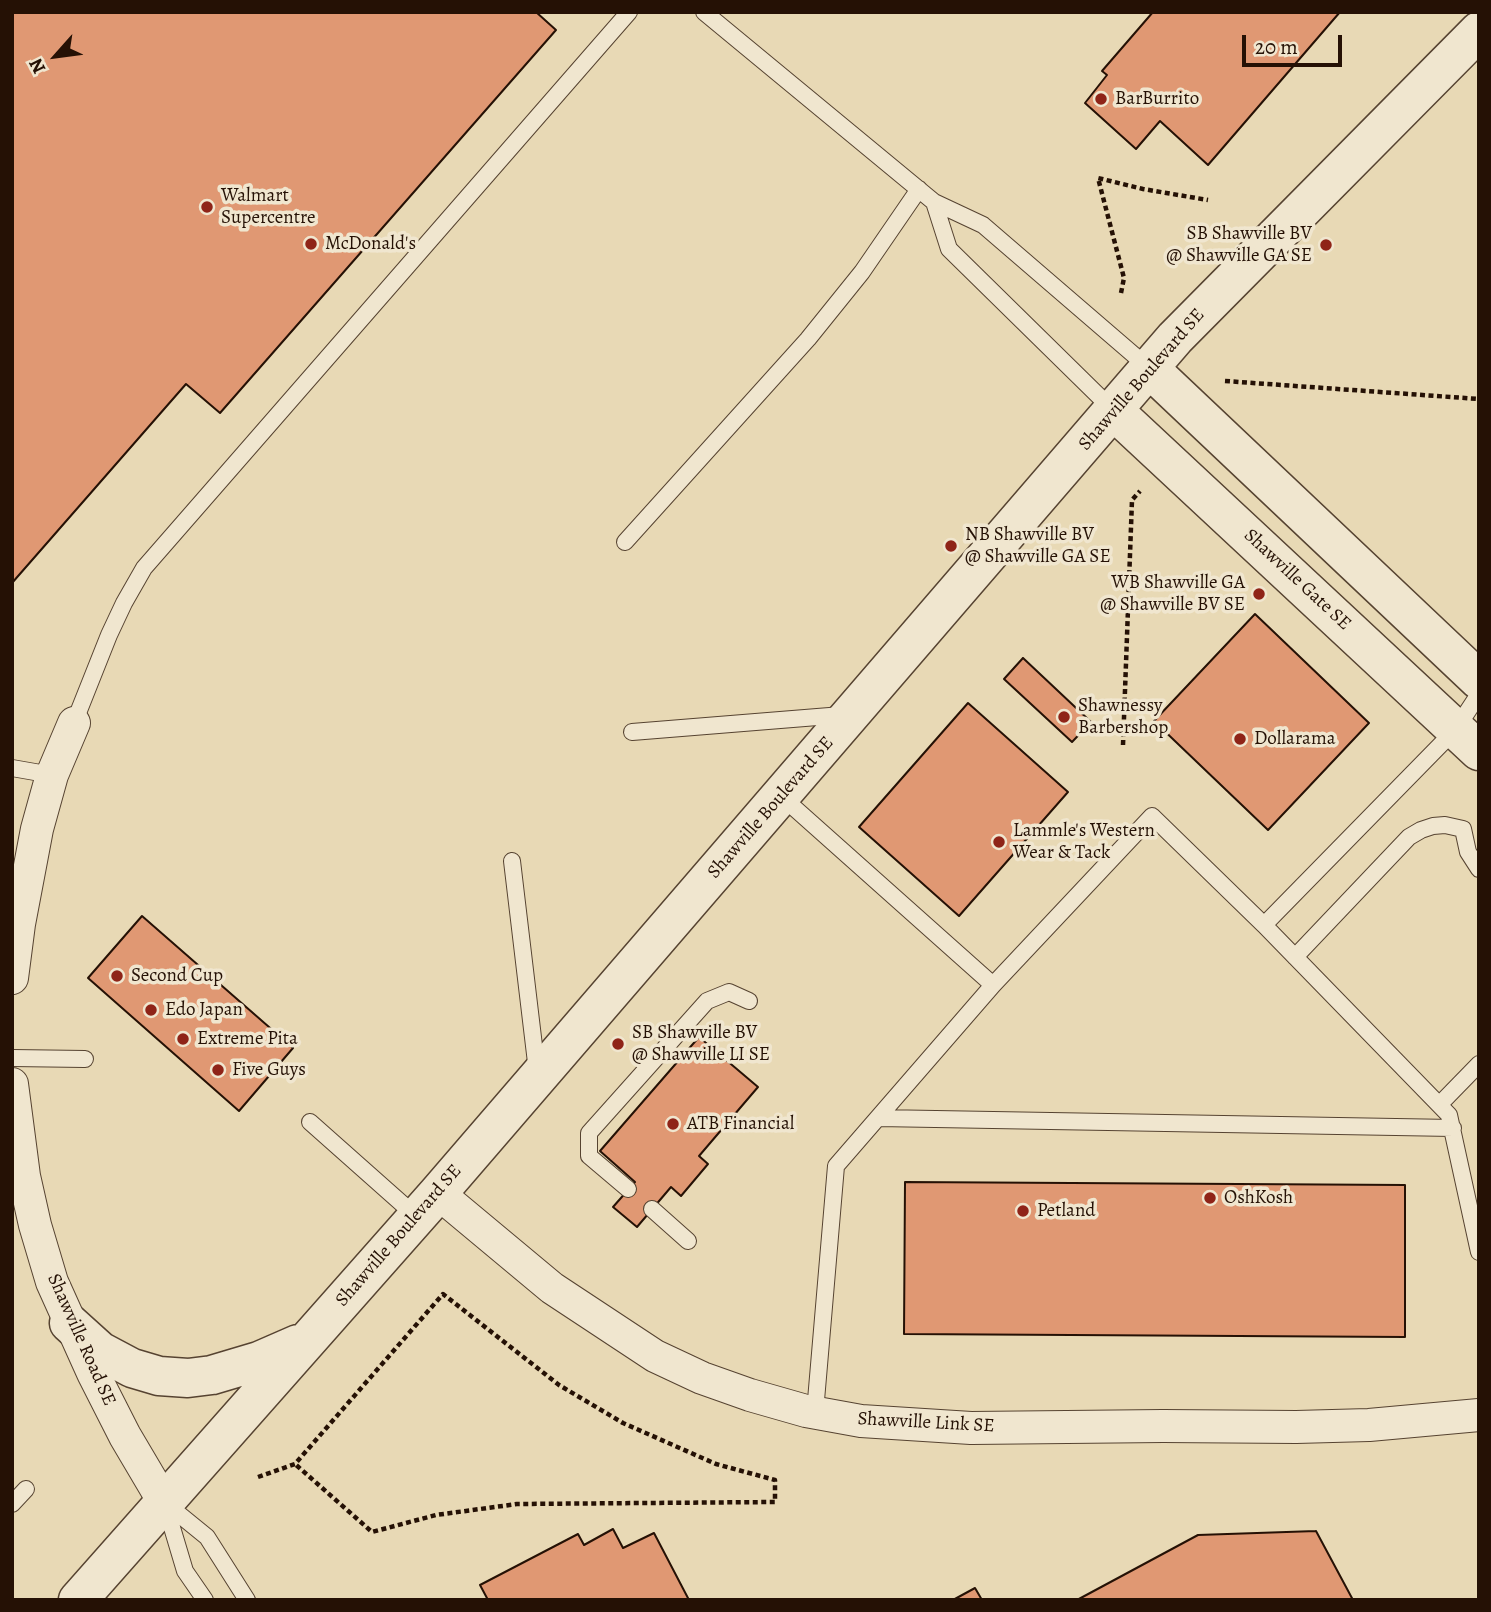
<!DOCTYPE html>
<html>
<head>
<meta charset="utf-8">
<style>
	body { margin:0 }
	#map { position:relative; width:1491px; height:1612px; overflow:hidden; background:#e8d9b5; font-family:Alegreya,serif }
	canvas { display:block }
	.frame { position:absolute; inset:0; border:14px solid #251105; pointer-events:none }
	.north { position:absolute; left:21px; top:21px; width:70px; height:70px; -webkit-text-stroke:5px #f0e6cf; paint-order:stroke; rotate:242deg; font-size:19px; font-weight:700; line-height:28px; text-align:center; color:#251105 }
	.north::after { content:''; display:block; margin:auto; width:24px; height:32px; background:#251105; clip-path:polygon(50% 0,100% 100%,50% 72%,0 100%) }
	.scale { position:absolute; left:1242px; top:35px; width:100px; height:32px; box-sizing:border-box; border:4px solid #251105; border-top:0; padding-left:9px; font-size:21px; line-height:24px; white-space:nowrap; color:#251105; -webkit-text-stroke:5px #f0e6cf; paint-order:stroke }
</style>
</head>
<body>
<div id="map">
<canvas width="1491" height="1612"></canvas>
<div class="frame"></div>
<div class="north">N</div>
<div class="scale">20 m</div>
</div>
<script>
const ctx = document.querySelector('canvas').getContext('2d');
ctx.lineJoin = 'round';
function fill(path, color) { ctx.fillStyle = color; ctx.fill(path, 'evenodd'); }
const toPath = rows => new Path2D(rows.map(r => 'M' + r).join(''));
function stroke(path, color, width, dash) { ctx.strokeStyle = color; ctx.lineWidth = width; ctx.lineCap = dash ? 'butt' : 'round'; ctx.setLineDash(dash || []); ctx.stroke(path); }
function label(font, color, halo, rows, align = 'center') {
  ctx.font = font + ' Alegreya,serif'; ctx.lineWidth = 7; ctx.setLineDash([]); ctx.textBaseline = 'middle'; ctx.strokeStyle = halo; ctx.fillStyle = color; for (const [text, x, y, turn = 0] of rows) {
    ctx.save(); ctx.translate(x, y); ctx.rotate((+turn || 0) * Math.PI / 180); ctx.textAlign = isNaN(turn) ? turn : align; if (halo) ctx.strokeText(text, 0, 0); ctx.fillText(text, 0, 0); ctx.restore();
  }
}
const building = toPath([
	[12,12,536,12,556,30,220,413,186,384,12,583,12,12],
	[1153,12,1340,12,1208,165,1160,121,1136,149,1085,103,1107,75,1102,71,1153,12],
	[1255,614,1369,723,1268,830,1154,721,1255,614],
	[1023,658,1091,722,1072,742,1004,679,1023,658],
	[968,703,1068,792,959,916,859,827,968,703],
	[142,916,293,1048,239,1111,88,978,142,916],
	[699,1037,758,1087,699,1156,708,1164,681,1196,671,1187,637,1227,613,1207,635,1182,600,1151,699,1037],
	[905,1182,1405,1185,1405,1337,904,1334,905,1182],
	[613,1529,623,1548,654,1533,689,1600,488,1600,480,1585,578,1534,584,1545,613,1529],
	[1316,1531,1353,1600,1077,1600,1198,1535,1316,1531],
	[975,1588,982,1600,953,1600,975,1588]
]);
fill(building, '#e09873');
stroke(building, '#251105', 2);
const service = toPath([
	[704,12,934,202,983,225,1149,368],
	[934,202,949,249,1114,411],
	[625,542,808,339,862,272,919,189],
	[74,723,109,635,124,603,144,568,629,12],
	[632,732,842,715],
	[12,768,52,775],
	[781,796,993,985,836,1166,815,1412],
	[512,861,537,1071],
	[1264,925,1456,729,1479,694],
	[1295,957,1409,837,1421,830,1433,826,1445,825,1463,829,1468,852,1479,869],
	[993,985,1152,816,1264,925,1449,1115,1479,1252],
	[12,1058,85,1059],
	[1440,1104,1479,1064],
	[878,1118,1453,1128],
	[310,1122,417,1217],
	[628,1189,589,1156,589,1133,707,1001,729,992,749,1001],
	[652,1209,688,1241],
	[164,1502,207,1537,247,1600],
	[12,1504,26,1489],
	[165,1504,185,1571,205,1600]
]);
const minor = toPath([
	[12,978,19,924,37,829,52,775,74,723],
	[12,1084,24,1176,35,1225,52,1282,93,1373,125,1436,164,1502],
	[438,1193,552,1288,655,1356,702,1378,750,1395,806,1411,861,1421,971,1428,1163,1426,1296,1427,1369,1425,1479,1415]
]);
const tertiary = toPath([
	[1149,368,1479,680],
	[1114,411,1479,751],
	[69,1323,100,1351,132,1368,159,1376,188,1378,212,1375,259,1361,298,1344],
	[78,1600,438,1193,1175,338,1479,31]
]);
stroke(service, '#564331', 18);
stroke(minor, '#564331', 34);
stroke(tertiary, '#564331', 41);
stroke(toPath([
	[1121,293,1124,278,1098,178,1143,189,1208,200],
	[1225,381,1479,399],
	[1123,745,1132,500,1140,491],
	[258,1477,295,1464,443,1294,559,1385,623,1423,716,1464,775,1480,775,1502,517,1504,436,1515,372,1532,295,1464]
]), '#251105', 4.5, [5, 3.5]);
stroke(service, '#f0e6cf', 16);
stroke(minor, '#f0e6cf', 32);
stroke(tertiary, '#f0e6cf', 38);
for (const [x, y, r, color] of [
	[1101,99,7,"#8f2418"],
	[207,207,7,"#8f2418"],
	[311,244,7,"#8f2418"],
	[1326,245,7,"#8f2418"],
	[951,546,7,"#8f2418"],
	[1259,594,7,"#8f2418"],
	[1064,717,7,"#8f2418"],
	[1240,739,7,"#8f2418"],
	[999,842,7,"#8f2418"],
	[117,976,7,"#8f2418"],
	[151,1010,7,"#8f2418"],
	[183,1039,7,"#8f2418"],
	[618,1044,7,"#8f2418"],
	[218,1070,7,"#8f2418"],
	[673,1124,7,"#8f2418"],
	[1210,1198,7,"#8f2418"],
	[1023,1211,7,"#8f2418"]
]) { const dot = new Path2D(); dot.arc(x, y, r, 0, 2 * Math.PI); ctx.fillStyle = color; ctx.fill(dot); stroke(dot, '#f0e6cf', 2.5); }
label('19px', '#251105', '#f0e6cf', [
	["BarBurrito",1115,99],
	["Walmart",221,196],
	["Supercentre",221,218],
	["SB Shawville BV",1312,234,"right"],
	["@ Shawville GA SE",1312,256,"right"],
	["McDonald's",325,244],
	["NB Shawville BV",965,535],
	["@ Shawville GA SE",965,557],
	["WB Shawville GA",1245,583,"right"],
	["@ Shawville BV SE",1245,605,"right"],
	["Shawnessy",1078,706],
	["Barbershop",1078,728],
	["Dollarama",1254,739],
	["Lammle's Western",1013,831],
	["Wear & Tack",1013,853],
	["Second Cup",131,976],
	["Edo Japan",165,1010],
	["SB Shawville BV",632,1033],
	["@ Shawville LI SE",632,1055],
	["Extreme Pita",197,1039],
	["Five Guys",232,1070],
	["ATB Financial",687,1124],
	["OshKosh",1224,1198],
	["Petland",1037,1211]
], 'left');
label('19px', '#251105', '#f0e6cf', [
	["Shawville Boulevard SE",1142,380,-49],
	["Shawville Gate SE",1297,580,43],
	["Shawville Boulevard SE",771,808,-49],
	["Shawville Boulevard SE",399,1236,-49],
	["Shawville Road SE",81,1340,66],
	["Shawville Link SE",926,1423,3]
]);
</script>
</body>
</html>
